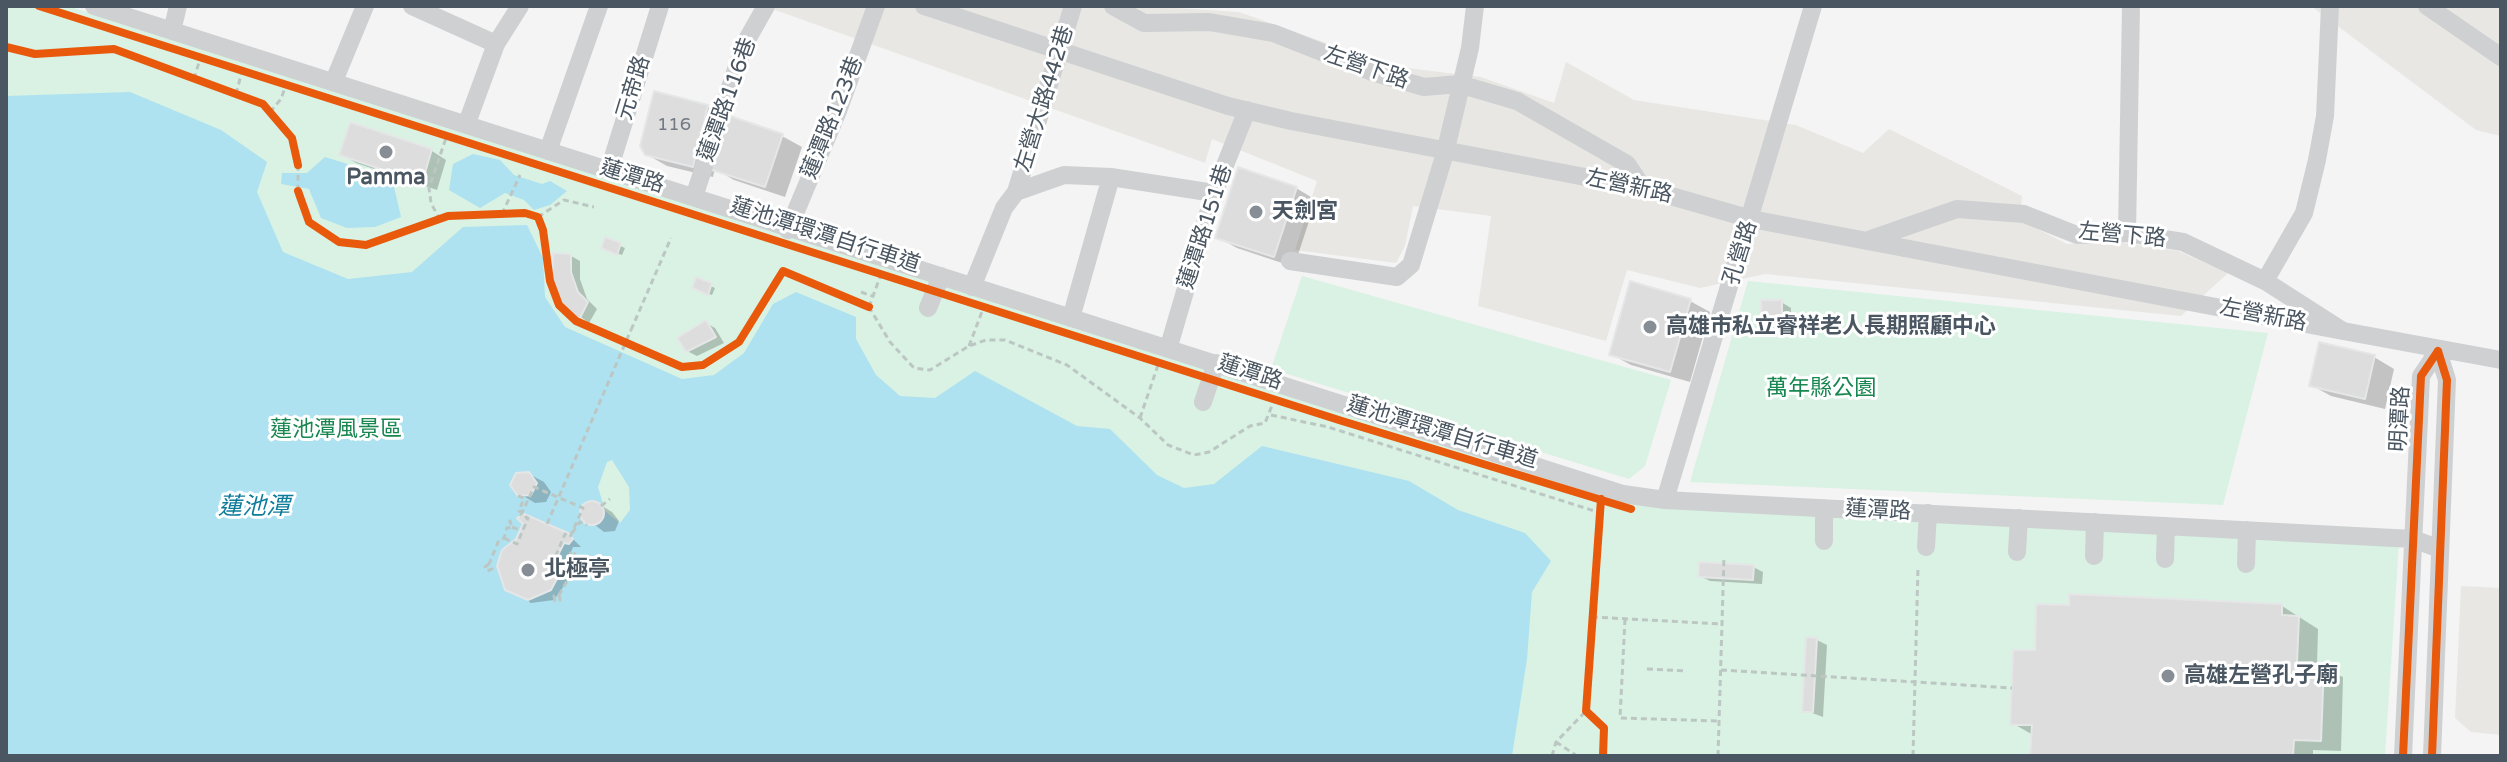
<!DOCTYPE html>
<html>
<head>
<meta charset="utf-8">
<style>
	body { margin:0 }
	#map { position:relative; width:2507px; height:762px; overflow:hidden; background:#f4f4f4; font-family:"Varela Round",sans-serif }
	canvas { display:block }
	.frame { position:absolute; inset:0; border:8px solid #4a5661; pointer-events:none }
</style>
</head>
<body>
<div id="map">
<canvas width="2507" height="762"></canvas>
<div class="frame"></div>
</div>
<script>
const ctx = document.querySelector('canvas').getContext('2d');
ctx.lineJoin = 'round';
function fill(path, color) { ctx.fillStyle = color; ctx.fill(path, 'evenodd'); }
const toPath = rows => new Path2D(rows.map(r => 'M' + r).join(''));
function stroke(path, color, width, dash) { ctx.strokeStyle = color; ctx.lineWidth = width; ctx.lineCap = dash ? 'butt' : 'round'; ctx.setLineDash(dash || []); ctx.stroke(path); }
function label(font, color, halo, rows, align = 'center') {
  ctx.font = font + ' "Varela Round","Noto Sans TC",sans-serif'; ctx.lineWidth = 6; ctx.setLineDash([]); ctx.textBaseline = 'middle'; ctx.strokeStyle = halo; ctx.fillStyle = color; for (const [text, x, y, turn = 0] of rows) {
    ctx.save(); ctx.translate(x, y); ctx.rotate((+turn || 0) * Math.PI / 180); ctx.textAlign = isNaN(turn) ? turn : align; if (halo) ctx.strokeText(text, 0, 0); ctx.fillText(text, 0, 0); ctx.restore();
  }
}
fill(toPath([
	[764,6,1144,6,1239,12,1391,66,1481,77,1554,103,1566,62,1634,100,1796,125,1863,153,1889,129,2022,196,2020,220,2067,244,2112,241,2178,251,2228,273,2181,316,1765,274,1700,288,1627,270,1606,341,1478,306,1491,216,1413,206,1405,246,1396,263,1295,250,1317,181,1212,139,1205,163],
	[2311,6,2501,6,2501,136,2476,130],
	[2461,586,2501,588,2501,735,2471,732,2455,718]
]), '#e8e7e3');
fill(toPath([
	[6,6,68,6,1635,504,2399,543,2385,756,6,756],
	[1302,276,1671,380,1645,466,1629,479,1271,369],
	[1748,281,2268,333,2223,505,1690,482]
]), '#d9f2e3');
fill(toPath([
	[130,92,221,130,267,162,257,192,283,252,348,279,412,272,463,227,527,225,543,258,545,297,565,327,682,379,714,375,744,353,773,304,796,292,856,317,856,339,876,375,900,396,935,398,975,371,1077,426,1110,429,1157,475,1184,488,1214,484,1262,446,1409,481,1458,510,1525,533,1551,561,1532,592,1527,659,1512,756,6,756,6,96],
	[612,460,629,487,630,510,620,523,605,511,598,487,607,462],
	[473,154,500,160,514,175,542,184,550,181,567,191,550,205,534,210,524,200,505,193,480,208,449,190,453,164],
	[325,157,392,178,401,217,375,227,347,228,321,218,309,189,281,184,282,173,307,173]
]), '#aee2f0');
fill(toPath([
	[655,93,708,107,731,120,782,136,802,147,785,197,734,180,715,169,713,177,667,166,646,154],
	[351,124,432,151,446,160,437,190,356,163,341,154],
	[1296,188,1316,200,1294,267,1237,248,1217,237],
	[606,240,625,248,622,255,607,250],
	[571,256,580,261,580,279,587,299,597,309,589,323,564,304],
	[697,280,715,288,712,295,698,290],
	[1690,301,1710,312,1690,382,1631,365,1611,354],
	[1781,302,1791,308,1791,336,1772,336,1763,330],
	[706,323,715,328,724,343,697,356,687,351],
	[2374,357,2394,369,2385,409,2331,396,2311,385],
	[529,474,544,482,551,492,546,502,535,503,520,494],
	[597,503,612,512,619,521,615,531,604,532,581,514,585,505],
	[572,538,581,547,573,547,566,564,568,580,554,600,531,603,502,582,500,558],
	[1753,567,1763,572,1762,584,1710,581,1700,576],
	[2282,606,2318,629,2317,666,2343,677,2341,751,2313,750,2313,756,2032,756,2033,735,2012,723,2037,653],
	[1817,640,1827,645,1823,717,1804,710]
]), '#0003');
const building = toPath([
	[654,91,708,105,693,167,645,155,640,146,654,91],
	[730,116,783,134,765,187,712,170,730,116],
	[350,122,432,149,422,183,339,155,350,122],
	[1238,167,1297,187,1274,257,1215,238,1238,167],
	[605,237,621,243,617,255,601,248,605,237],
	[553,253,571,254,571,272,578,292,588,302,579,320,563,305,552,281,553,253],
	[696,277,712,283,708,295,692,288,696,277],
	[1630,281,1691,299,1670,372,1609,355,1630,281],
	[1761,300,1782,300,1782,332,1761,332,1761,300],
	[706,320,716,337,686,352,677,338,706,320],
	[2319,342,2375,355,2365,399,2309,386,2319,342],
	[529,472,537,483,531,495,518,496,510,485,516,473,529,472],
	'580 513a12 12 0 1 1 24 0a12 12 0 1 1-24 0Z',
	[524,514,568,533,573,539,569,544,564,543,557,557,559,575,551,590,528,600,505,590,497,566,502,550,516,539,523,524,517,518,524,514],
	[1699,562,1754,565,1753,580,1698,577,1699,562],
	[2069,594,2282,604,2282,615,2299,616,2297,663,2324,664,2321,741,2294,740,2293,756,2030,756,2032,725,2010,725,2013,650,2035,650,2036,604,2069,605,2069,594],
	[1806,637,1817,638,1813,712,1802,712,1806,637]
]);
fill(building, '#ddddde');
stroke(building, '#e5e6e7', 2);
stroke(toPath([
	[6,47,35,54,114,49,263,104,292,138,298,165,298,191,309,222,339,242,366,245,448,216,525,213,538,217,543,230,550,281,559,305,576,321,682,367,703,365,739,342,783,271,869,307,890,342,914,368,930,370,969,346,986,340,1005,340,1067,365,1140,418,1168,445,1194,455,1209,452,1250,426,1265,423,1273,403],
	[194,79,200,59],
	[236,94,242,71],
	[270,112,281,99,286,85],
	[502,214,520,175],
	[538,217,564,200,594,207],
	[440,220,431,203,429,188,446,138],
	[861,292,872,296],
	[869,307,880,277],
	[631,330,671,238],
	[969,346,983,309],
	[1271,415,1328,427,1601,513],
	[1140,418,1158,365],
	[518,496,524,498,519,511,522,512],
	[601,506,610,499],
	[512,527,520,530],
	[572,533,580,522,587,525],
	[504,538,517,544,528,518,521,515,534,487,583,508,570,537,565,534,554,560,568,567],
	[489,564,485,567,487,571,492,569,489,564,499,540,504,538,507,528,512,527,510,521,507,528],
	[559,595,560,600,555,601,554,596,559,595,567,581,571,551,575,554,572,558],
	[1592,617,1722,624],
	[1625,619,1620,718,1719,721],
	[1647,669,1687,671],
	[1721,670,2012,688],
	[1556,742,1577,756],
	[1552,756,1556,742,1586,711],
	[1718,756,1724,557],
	[1913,756,1918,568]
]), '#bcc7c4', 3, [6, 4]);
stroke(toPath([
	[94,6,1623,494,1665,500,2413,539,2440,549],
	[412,6,496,44],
	[924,6,1228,106,1291,121,1643,188,1751,219,2343,331],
	[1113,6,1144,23,1209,22,1273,33,1372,72,1424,87,1459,84,1517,101,1627,164,1643,188],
	[2427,6,2501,57],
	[172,31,178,6],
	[334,81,365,6],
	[467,123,496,44,520,6],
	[548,151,599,6],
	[609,170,660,6],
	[1016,192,1073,6],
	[694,197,744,45,766,6],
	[788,230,838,111,876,6],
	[2127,233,2131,6],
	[1871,239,1957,209,2024,214,2077,235,2127,233,2183,242,2265,281,2343,331,2501,360],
	[1290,261,1397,277,1411,265,1445,153,1470,48,1475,6],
	[2265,281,2304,213,2317,160,2325,116,2330,6],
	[972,287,1004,208,1016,192,1064,175,1111,177,1214,193],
	[928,308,941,276],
	[1071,318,1111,177],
	[1169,346,1214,193,1247,110],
	[1203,402,1216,363],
	[1665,500,1813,6],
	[1824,541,1824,508],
	[1926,547,1928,513],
	[2017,552,2019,518],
	[2094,556,2095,522],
	[2165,559,2166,526],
	[2246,564,2247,530],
	[2403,756,2421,376,2438,351],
	[2432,756,2447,380,2438,351]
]), '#ced0d2', 18);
stroke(toPath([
	[547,524,631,330]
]), '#bcc7c4', 3, [6, 4]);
stroke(toPath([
	[39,6,1342,421,1631,509],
	[6,47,35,54,114,49,263,104,292,138,298,165],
	[298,191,309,222,339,242,366,245,448,216,525,213,538,217,543,230,550,281,559,305,576,321,682,367,703,365,739,342,783,271,869,307],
	[1601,499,1586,711,1604,728,1603,756],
	[2403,756,2421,376,2438,351],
	[2432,756,2447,380,2438,351]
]), '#e8590c', 8);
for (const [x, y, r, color] of [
	[386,152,8,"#868d94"],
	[1256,212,8,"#868d94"],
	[1650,327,8,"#868d94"],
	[528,570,8,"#868d94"],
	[2168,676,8,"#868d94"]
]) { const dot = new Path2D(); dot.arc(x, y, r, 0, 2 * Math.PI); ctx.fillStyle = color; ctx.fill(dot); stroke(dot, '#fff', 3); }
label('18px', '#707881', null, [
	["116",674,125]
]);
label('22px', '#4a5661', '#fff', [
	["左營下路",1366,68,19],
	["元帝路",634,88,-73],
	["左營大路442巷",1045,99,-73],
	["蓮潭路116巷",728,100,-70],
	["蓮潭路123巷",833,118,-68],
	["蓮潭路",632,177,17],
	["左營新路",1629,187,12],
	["蓮潭路151巷",1206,227,-72],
	["蓮池潭環潭自行車道",825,236,18],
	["左營下路",2122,236,5],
	["孔營路",1741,253,-73],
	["左營新路",2263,316,11],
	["蓮潭路",1250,373,18],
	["明潭路",2401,419,-87],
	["蓮池潭環潭自行車道",1442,433,17],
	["蓮潭路",1878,511,3]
]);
label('bold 22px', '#4a5661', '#fff', [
	["Pamma",386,178,"center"],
	["天劍宮",1272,212],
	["高雄市私立睿祥老人長期照顧中心",1666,327],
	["北極亭",544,570],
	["高雄左營孔子廟",2184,676]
], 'left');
label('22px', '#17864f', '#fff', [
	["萬年縣公園",1821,389],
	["蓮池潭風景區",336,430]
]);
label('italic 24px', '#0c7c9b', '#fff', [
	["蓮池潭",254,508]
]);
</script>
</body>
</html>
